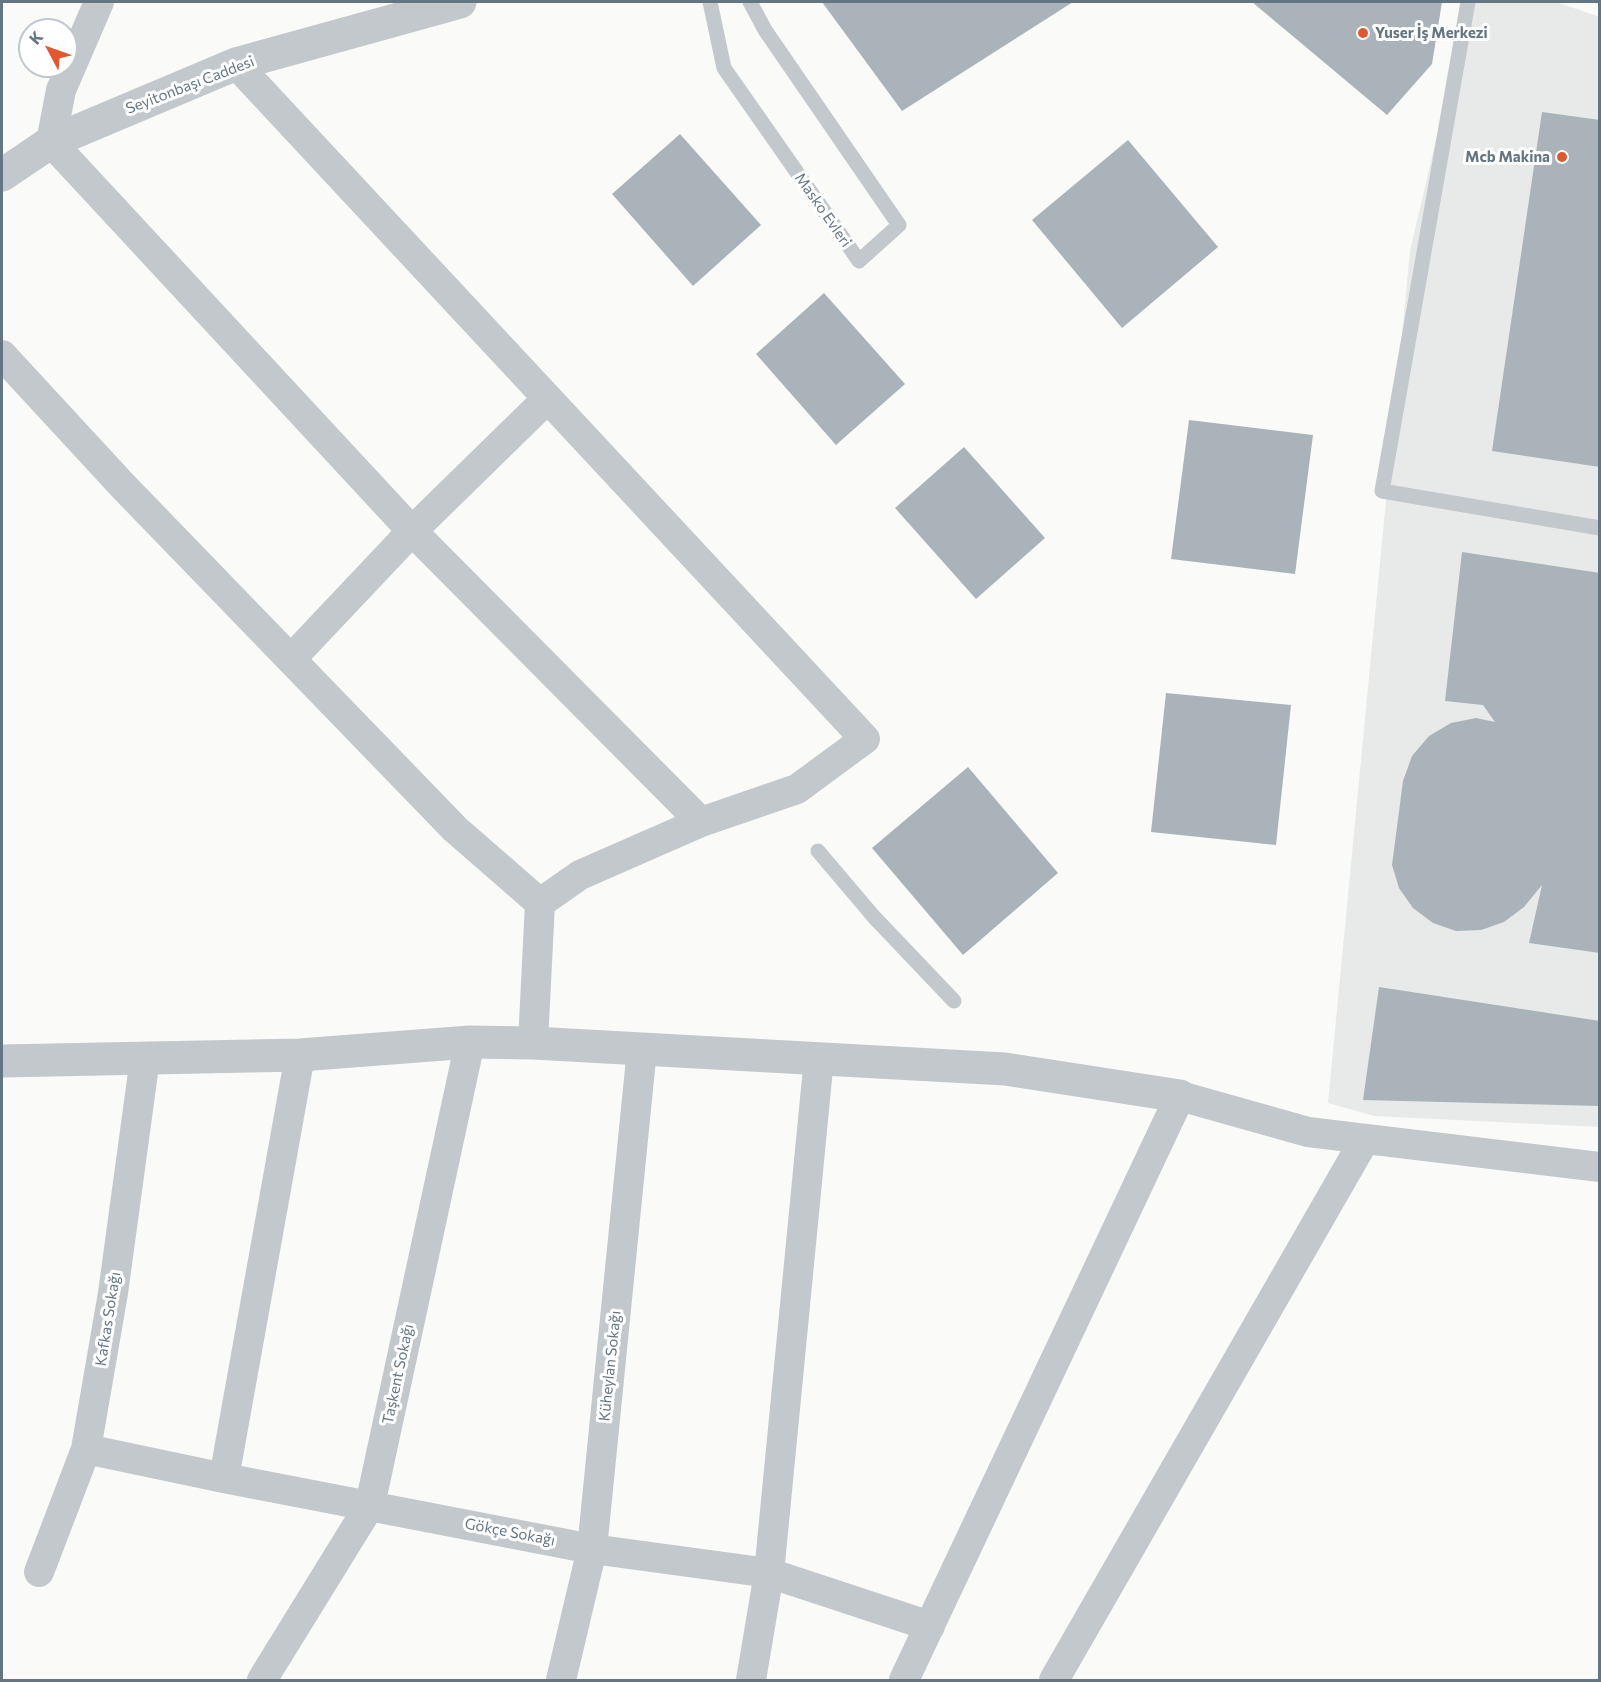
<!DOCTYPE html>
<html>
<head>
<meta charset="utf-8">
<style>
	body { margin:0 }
	#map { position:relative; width:1601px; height:1682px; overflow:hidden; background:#fafaf8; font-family:Commissioner,sans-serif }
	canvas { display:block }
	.frame { position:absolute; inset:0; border:3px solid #657683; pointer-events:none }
	.north { position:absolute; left:18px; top:18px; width:60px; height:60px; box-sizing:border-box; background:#fff; border:2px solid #c1c8cd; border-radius:50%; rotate:311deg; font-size:16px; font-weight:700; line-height:24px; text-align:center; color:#657683 }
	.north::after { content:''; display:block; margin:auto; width:21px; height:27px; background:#e4572e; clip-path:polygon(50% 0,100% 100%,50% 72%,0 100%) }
</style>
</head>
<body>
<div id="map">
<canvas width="1601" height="1682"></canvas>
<div class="frame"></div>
<div class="north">K</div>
</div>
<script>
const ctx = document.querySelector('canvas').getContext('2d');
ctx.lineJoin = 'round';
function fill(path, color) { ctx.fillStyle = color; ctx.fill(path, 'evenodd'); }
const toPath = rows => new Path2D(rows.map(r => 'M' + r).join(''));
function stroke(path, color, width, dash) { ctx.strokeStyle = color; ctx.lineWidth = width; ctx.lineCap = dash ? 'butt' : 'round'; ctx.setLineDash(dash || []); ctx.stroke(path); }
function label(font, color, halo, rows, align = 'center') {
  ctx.font = font + ' Commissioner,sans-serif'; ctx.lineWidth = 6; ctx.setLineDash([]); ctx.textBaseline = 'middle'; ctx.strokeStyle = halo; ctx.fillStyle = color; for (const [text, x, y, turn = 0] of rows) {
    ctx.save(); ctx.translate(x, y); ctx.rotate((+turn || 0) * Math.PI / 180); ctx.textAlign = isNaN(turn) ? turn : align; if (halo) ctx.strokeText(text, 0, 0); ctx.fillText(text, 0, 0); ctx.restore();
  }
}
fill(toPath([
	[1468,2,1556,2,1600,17,1599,1127,1374,1116,1328,1103,1410,251]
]), '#e8e9e9');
fill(toPath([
	[822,2,1073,2,902,111],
	[1252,2,1442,2,1432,64,1387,115],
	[1542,112,1600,120,1600,467,1492,451],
	[680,134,761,225,693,286,612,194],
	[1128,140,1218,247,1122,328,1032,220],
	[824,293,905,384,836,445,756,354],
	[1189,420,1313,435,1295,574,1171,559],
	[964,447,1045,538,976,599,895,508],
	[1462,552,1600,573,1600,953,1529,943,1542,885,1524,907,1504,922,1481,930,1456,931,1433,923,1413,908,1399,888,1392,865,1403,781,1412,756,1429,736,1451,723,1476,718,1495,722,1483,705,1445,701],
	[1166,693,1291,705,1276,845,1151,832],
	[968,767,1058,873,963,955,872,848],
	[1379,987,1600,1021,1600,1106,1363,1100]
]), '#aab3b9');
stroke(toPath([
	[710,2,724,68,859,261,899,225,765,30,750,2],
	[1468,2,1382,491,1600,528],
	[818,851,874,917,954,1001]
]), '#c3c8cc', 15);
stroke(toPath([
	[99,2,61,90,51,142,412,531,701,822],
	[236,64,865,739,797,789,701,822,580,875,540,903],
	[2,355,123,486,455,829,540,903],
	[291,659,412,531,547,399],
	[533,1043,540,903],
	[86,1449,224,1478,592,1549,769,1573,930,1626],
	[224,1478,300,1055],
	[39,1572,86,1449,113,1293,145,1058],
	[262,1680,370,1505,470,1042],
	[561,1680,592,1549,642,1049],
	[751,1680,769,1573,819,1058],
	[904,1680,1180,1096,1308,1132,1600,1167],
	[1054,1680,1365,1139]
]), '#c3c8cc', 30);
stroke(toPath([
	[2,175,51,142,236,64,460,2],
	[2,1061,300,1055,470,1042,533,1043,1005,1069,1180,1096]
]), '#c3c8cc', 33);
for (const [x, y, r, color] of [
	[1363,33,6,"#e4572e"],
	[1562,157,6,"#e4572e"]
]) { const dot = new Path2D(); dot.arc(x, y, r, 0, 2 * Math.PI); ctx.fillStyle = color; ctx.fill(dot); stroke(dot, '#fff', 2); }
label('bold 15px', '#657683', '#fff', [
	["Yuser İş Merkezi",1375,33],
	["Mcb Makina",1550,157,"right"]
], 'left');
label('15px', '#657683', '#fff', [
	["Seyitonbaşı Caddesi",190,85,-21],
	["Masko Evleri",823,210,55],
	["Kafkas Sokağı",108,1319,-81],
	["Küheylan Sokağı",610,1366,-84],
	["Taşkent Sokağı",398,1374,-78],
	["Gökçe Sokağı",510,1532,11]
]);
</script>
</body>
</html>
